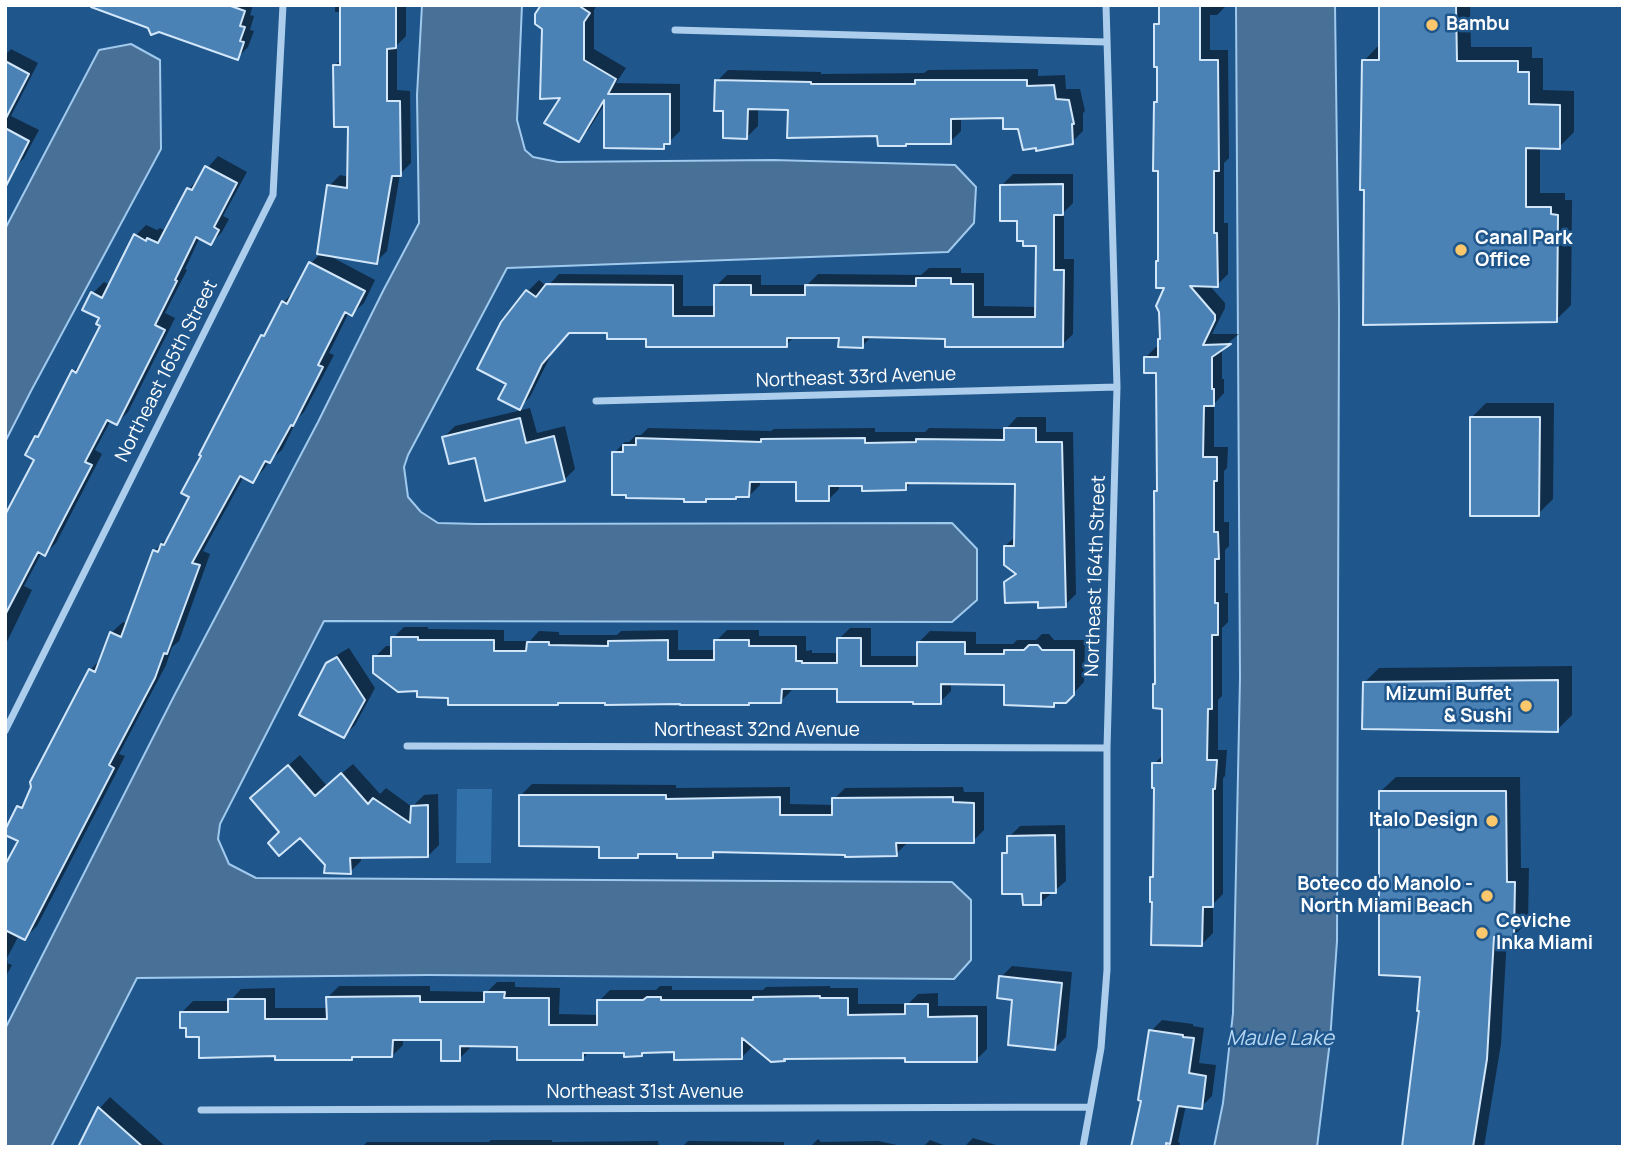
<!DOCTYPE html>
<html>
<head>
<meta charset="utf-8">
<style>
	body { margin:0 }
	#map { position:relative; width:1628px; height:1152px; overflow:hidden; background:#1f568c; font-family:Manrope,sans-serif }
	canvas { display:block }
	.frame { position:absolute; inset:0; border:7px solid #fff; pointer-events:none }
</style>
</head>
<body>
<div id="map">
<canvas width="1628" height="1152"></canvas>
<div class="frame"></div>
</div>
<script>
const ctx = document.querySelector('canvas').getContext('2d');
ctx.lineJoin = 'round';
function fill(path, color) { ctx.fillStyle = color; ctx.fill(path, 'evenodd'); }
const toPath = rows => new Path2D(rows.map(r => 'M' + r).join(''));
function stroke(path, color, width, dash) { ctx.strokeStyle = color; ctx.lineWidth = width; ctx.lineCap = dash ? 'butt' : 'round'; ctx.setLineDash(dash || []); ctx.stroke(path); }
function label(font, color, halo, rows, align = 'center') {
  ctx.font = font + ' Manrope,sans-serif'; ctx.lineWidth = 5; ctx.setLineDash([]); ctx.textBaseline = 'middle'; ctx.strokeStyle = halo; ctx.fillStyle = color; for (const [text, x, y, turn = 0] of rows) {
    ctx.save(); ctx.translate(x, y); ctx.rotate((+turn || 0) * Math.PI / 180); ctx.textAlign = isNaN(turn) ? turn : align; if (halo) ctx.strokeText(text, 0, 0); ctx.fillText(text, 0, 0); ctx.restore();
  }
}
fill(toPath([
	[457,789,492,789,491,863,456,863]
]), '#3270aa');
const water = toPath([
	[422,5,522,5,517,120,525,150,533,157,558,162,773,160,955,165,976,187,974,223,948,252,507,268,408,455,404,467,408,497,421,512,438,523,477,524,952,523,977,549,977,600,952,622,324,621,220,824,218,839,229,864,256,878,952,882,971,900,971,960,954,979,428,975,137,978,51,1147,5,1147,5,1029,174,696,318,422,383,291,419,223,417,95,422,5],
	[1236,5,1335,5,1339,309,1337,941,1330,1041,1317,1147,1214,1147,1223,1103,1233,1013,1240,678,1236,5],
	[131,44,160,60,161,149,31,391,5,442,5,229,99,50,131,44]
]);
fill(water, '#497097');
stroke(water, '#a0c9ee', 2);
fill(toPath([
	[97,5,253,5,250,15,254,16,250,30,254,31,248,47,237,58,118,15,116,17,96,10],
	[335,5,406,5,406,36,397,45,397,90,410,91,411,163,400,174,387,251,376,262,326,254,375,280,364,303,352,314,349,312,329,353,334,355,304,412,298,418,282,450,269,461,264,469,253,481,244,476,203,551,210,554,179,641,172,647,166,665,119,754,125,756,37,926,25,938,19,935,6,960,8,961,7,963,12,965,5,978,5,869,20,840,19,807,28,798,90,670,102,658,111,633,123,622,128,624,154,551,166,539,167,540,191,496,263,336,269,329,284,302,295,290,310,264,319,255,329,186,340,175,349,177,350,125,335,65,342,59,342,12,335,12],
	[543,5,597,5,594,10,594,49,626,68,616,83,680,84,680,131,664,147,606,102,589,129,578,140,563,96],
	[1160,5,1227,5,1217,15,1210,15,1210,50,1228,50,1229,158,1224,163,1224,223,1228,223,1228,274,1217,285,1209,285,1225,303,1225,308,1212,334,1239,334,1222,348,1222,379,1224,379,1224,393,1214,404,1214,447,1228,447,1227,468,1224,471,1224,522,1229,522,1229,546,1225,550,1225,593,1228,593,1228,622,1222,628,1222,696,1218,700,1218,750,1227,750,1225,776,1223,778,1223,894,1213,904,1213,933,1202,944,1155,875,1154,764,1164,754,1164,707,1156,683,1156,491,1158,489,1158,372,1145,358,1156,347,1159,347,1166,286,1160,259,1160,169,1155,103,1159,99,1156,25,1161,20],
	[1381,5,1470,5,1471,47,1532,47,1532,58,1543,58,1543,90,1574,91,1574,132,1559,147,1540,147,1540,193,1565,193,1565,200,1572,200,1571,305,1556,320,1364,61,1378,46,1380,46],
	[11,49,38,63,11,116,39,130,24,158,14,168,5,164,5,55],
	[1038,69,1038,76,1065,75,1066,89,1080,89,1085,111,1083,113,1083,131,1072,142,1020,127,1004,117,961,117,961,131,950,142,879,134,789,109,758,108,758,126,747,137,725,110,717,81,728,70,821,72,821,74,924,73,928,70],
	[218,156,247,172,223,216,229,219,222,232,211,243,200,237,185,269,187,270,165,313,175,318,128,412,117,423,111,420,95,450,102,454,56,543,45,554,42,552,24,586,32,590,5,646,5,518,37,459,37,437,44,430,73,372,84,361,102,325,101,317,93,293,104,282,110,285,135,236,146,225,157,230,160,228,167,231,189,189],
	[1013,174,1073,174,1073,203,1064,212,1064,259,1074,259,1073,334,1062,345,947,337,873,335,862,346,840,337,795,336,786,345,647,337,609,332,570,332,553,351,530,397,519,408,508,383,528,291,539,280,547,287,559,274,683,275,683,306,716,306,716,286,727,275,761,275,761,285,807,285,818,274,921,275,929,268,961,268,961,273,984,273,984,306,1037,307,1038,244,1019,219,1002,185],
	[1486,403,1554,403,1553,499,1538,514,1472,417],
	[530,408,537,433,565,426,575,469,564,480,476,456,444,437,455,426],
	[1017,417,1046,417,1046,432,1073,432,1076,594,1065,605,1039,600,1006,583,1017,572,1005,546,1016,536,1016,482,913,481,905,489,864,484,839,485,839,489,828,500,798,480,760,480,760,485,749,496,709,497,705,500,614,453,625,442,629,442,636,435,641,435,648,428,771,431,774,429,875,428,875,432,925,432,929,428,1006,429],
	[404,627,428,627,428,629,504,630,504,641,530,641,539,631,559,632,559,635,617,635,621,631,678,630,678,650,716,650,716,641,727,630,759,630,759,636,806,636,806,651,812,650,812,653,839,653,839,639,850,628,871,628,871,656,919,656,919,642,930,631,976,632,976,644,1013,644,1017,640,1036,640,1042,634,1049,634,1054,640,1085,640,1084,682,1066,701,1057,701,1053,705,1006,683,951,682,951,691,940,702,839,687,792,687,792,690,781,701,418,689,375,657,386,646,392,646,393,638],
	[349,648,375,688,355,725,344,736,328,664,340,653],
	[1572,666,1572,715,1557,730,1364,683,1379,668],
	[300,755,327,786,353,764,380,794,386,788,412,807,424,795,438,794,439,845,428,856,361,856,361,861,350,872,327,865,300,835,281,832,263,788],
	[1396,777,1520,777,1521,868,1529,868,1528,921,1514,936,1507,936,1501,1044,1484,1147,1403,1147,1421,1008,1421,976,1381,791],
	[532,784,676,785,676,788,790,787,790,804,834,805,834,799,845,788,963,787,964,792,984,792,984,830,973,841,907,841,907,843,896,854,718,851,712,856,679,852,641,852,637,856,601,845,521,795],
	[1065,825,1066,881,1040,903,1024,892,1004,854,1009,849,1009,837,1020,826],
	[1012,966,1072,972,1066,1037,1055,1048,1014,998,1001,977],
	[497,982,515,982,515,987,560,988,559,1014,599,1015,599,1001,610,990,656,990,660,986,672,986,672,990,763,990,766,987,830,986,830,988,858,988,858,1004,908,1004,918,994,938,993,938,1006,987,1006,987,1049,976,1060,907,1057,786,1058,784,1059,754,1045,741,1058,676,1051,645,1051,641,1055,626,1051,590,1051,583,1058,519,1045,470,1045,470,1048,459,1059,443,1038,403,1038,403,1045,392,1056,354,1055,352,1058,277,1054,200,1036,182,1012,193,1001,230,1001,241,989,275,988,275,1008,328,1008,328,997,339,986,430,986,430,991,487,992],
	[1162,1020,1193,1024,1193,1026,1204,1028,1199,1063,1216,1065,1212,1096,1201,1107,1186,1105,1178,1142,1180,1143,1179,1147,1133,1147,1143,1099,1151,1031],
	[110,1097,166,1147,80,1147,100,1108],
	[973,1138,1002,1147,964,1147],
	[818,1139,821,1142,878,1141,906,1147,682,1147,688,1141,784,1142,784,1146,810,1147],
	[491,1140,552,1140,552,1142,658,1141,659,1147,362,1147,367,1142,489,1142],
	[930,1140,943,1145,945,1147,923,1147]
]), '#0007');
const building = toPath([
	[92,5,228,5,245,11,240,26,245,27,240,41,244,42,238,60,159,32,151,35,148,28,91,7,92,5],
	[340,5,396,5,396,48,387,49,387,101,400,101,401,176,392,176,377,264,317,254,327,185,347,188,348,127,334,127,333,65,340,65,340,5],
	[541,5,578,5,590,13,584,22,584,60,616,79,608,94,670,94,670,144,664,144,664,149,604,148,604,100,579,142,544,123,560,98,540,99,542,29,535,24,535,14,541,5],
	[1159,5,1200,5,1200,60,1218,60,1219,171,1214,171,1214,233,1217,233,1218,287,1190,286,1215,315,1215,320,1203,345,1231,344,1212,357,1212,389,1214,389,1214,406,1204,406,1203,457,1217,457,1217,481,1214,481,1214,532,1218,532,1219,559,1215,559,1215,603,1218,603,1218,635,1212,635,1212,709,1208,709,1207,760,1217,760,1215,789,1213,789,1213,907,1203,907,1202,946,1151,945,1152,902,1150,902,1150,877,1153,877,1154,788,1152,788,1152,763,1162,763,1162,709,1153,708,1153,684,1155,684,1154,491,1157,491,1156,373,1144,373,1144,357,1158,357,1158,339,1160,339,1159,312,1156,306,1164,288,1156,288,1156,261,1158,261,1158,171,1153,171,1154,102,1157,102,1157,67,1154,67,1154,24,1159,24,1159,5],
	[1379,5,1456,5,1457,61,1518,61,1518,72,1529,72,1529,104,1560,105,1560,149,1526,148,1526,207,1551,207,1551,214,1558,215,1557,322,1363,325,1364,190,1360,190,1362,60,1379,60,1379,5],
	[5,61,29,74,5,120,5,61],
	[715,80,811,82,811,84,915,84,915,80,1027,80,1027,86,1054,85,1056,99,1069,100,1074,124,1072,124,1073,144,1036,151,1036,148,1023,150,1018,129,1003,129,1003,118,951,119,951,144,906,144,906,146,878,146,877,136,787,138,788,110,748,109,747,139,723,138,723,111,714,111,715,80],
	[5,128,29,141,5,188,5,128],
	[205,166,237,183,214,227,219,230,211,245,196,237,175,280,177,281,155,325,165,330,117,425,107,420,85,462,92,465,57,532,45,556,38,552,5,615,5,515,34,460,25,455,35,436,38,437,72,370,76,373,100,326,96,324,99,318,82,310,91,292,102,298,134,234,146,241,147,238,158,243,187,188,192,190,205,166],
	[1063,184,1063,215,1054,215,1054,270,1064,270,1063,347,945,347,945,339,863,337,863,348,838,347,839,338,787,338,787,347,646,347,646,339,607,339,607,333,569,333,542,364,520,410,498,399,506,384,477,369,501,322,526,290,536,297,546,284,673,285,673,316,714,316,714,285,751,285,751,295,805,295,805,285,916,286,916,278,951,278,951,284,973,284,973,317,1035,317,1036,246,1023,246,1023,241,1017,241,1017,221,1000,221,1000,185,1063,184],
	[309,262,365,291,352,316,345,312,318,365,323,367,293,426,291,425,270,463,265,461,253,483,240,476,192,563,200,565,167,654,164,653,155,678,109,765,114,768,25,940,5,930,5,865,18,841,5,835,5,830,17,806,22,808,31,787,30,782,89,669,95,672,110,632,121,637,153,550,158,552,161,544,164,545,189,497,181,493,201,456,199,455,261,335,264,336,282,301,287,304,309,262],
	[1470,417,1540,417,1539,516,1470,516,1470,417],
	[520,418,526,443,554,436,565,481,485,501,475,458,449,464,442,437,520,418],
	[1004,428,1036,428,1036,442,1062,442,1066,607,1038,608,1038,602,1005,603,1004,582,1016,574,1004,565,1004,546,1014,546,1015,484,906,483,906,490,862,491,862,486,829,486,829,501,796,501,796,482,750,482,749,497,736,497,736,499,706,499,706,502,684,502,684,499,626,498,626,495,612,495,612,452,623,452,623,445,636,445,636,438,761,442,761,439,865,438,865,443,916,442,916,439,1004,440,1004,428],
	[391,637,418,637,418,640,494,640,494,651,526,651,527,642,549,642,549,645,608,646,608,641,668,640,668,660,714,660,714,640,749,640,749,646,796,646,796,661,802,661,802,663,837,663,837,638,861,638,861,666,917,666,917,642,965,642,965,654,1004,654,1004,650,1024,650,1029,645,1038,645,1042,650,1074,650,1074,695,1066,703,1054,703,1054,707,1004,705,1004,685,941,684,941,704,913,704,913,702,837,702,837,689,782,689,781,703,749,703,749,705,680,705,680,704,605,705,605,703,558,703,558,705,448,705,448,698,417,697,417,691,398,692,373,673,373,656,391,656,391,637],
	[337,657,365,700,344,738,299,715,326,663,337,657],
	[1558,680,1558,732,1362,729,1363,682,1558,680],
	[288,765,315,796,341,773,368,804,373,798,410,823,411,806,428,805,428,857,350,858,351,874,324,873,325,865,300,838,279,856,268,843,279,832,250,798,288,765],
	[1379,791,1506,791,1507,882,1515,882,1514,938,1494,937,1487,1059,1473,1147,1402,1147,1419,1011,1417,1011,1420,977,1379,975,1379,791],
	[519,795,666,795,666,799,780,797,780,815,832,815,832,798,953,797,953,802,974,803,974,843,896,843,897,856,845,857,845,855,713,852,713,858,677,858,677,854,638,854,638,858,599,858,599,847,519,846,519,795],
	[1055,835,1056,893,1041,893,1041,905,1023,905,1022,894,1002,894,1002,853,1007,853,1007,836,1055,835],
	[999,976,1062,983,1055,1050,1008,1045,1012,1000,997,998,999,976],
	[484,992,505,992,504,998,549,998,549,1025,597,1025,597,1000,643,1000,647,997,661,997,661,1000,753,1000,753,997,820,996,820,998,848,998,848,1015,905,1014,905,1004,928,1004,928,1017,977,1016,977,1062,905,1062,905,1058,784,1059,785,1061,771,1062,742,1038,742,1059,674,1060,674,1052,642,1053,642,1056,624,1057,624,1053,583,1053,583,1060,517,1060,517,1047,460,1046,460,1061,441,1061,441,1040,393,1040,392,1057,352,1057,352,1060,275,1060,275,1056,199,1058,199,1037,186,1037,186,1028,180,1028,180,1012,228,1012,228,999,265,999,265,1019,327,1019,326,997,420,996,420,1002,484,1002,484,992],
	[1149,1030,1183,1035,1183,1037,1194,1038,1189,1073,1206,1076,1202,1109,1178,1106,1170,1144,1166,1143,1166,1147,1131,1147,1141,1101,1138,1100,1149,1030],
	[98,1107,143,1147,78,1147,98,1107]
]);
fill(building, '#4b82b6');
stroke(building, '#d1e6f9', 2);
stroke(toPath([
	[675,30,1106,42],
	[596,401,1117,387],
	[5,731,273,195,283,5],
	[407,746,1107,748],
	[201,1110,1090,1107],
	[1083,1147,1101,1048,1107,970,1107,748,1117,387,1106,5]
]), '#acceec', 7);
for (const [x, y, r, color] of [
	[1432,25,7,"#fac76c"],
	[1461,250,7,"#fac76c"],
	[1526,706,7,"#fac76c"],
	[1492,821,7,"#fac76c"],
	[1487,896,7,"#fac76c"],
	[1482,933,7,"#fac76c"]
]) { const dot = new Path2D(); dot.arc(x, y, r, 0, 2 * Math.PI); ctx.fillStyle = color; ctx.fill(dot); stroke(dot, '#1f568c', 2.5); }
label('bold 19px', '#fff', '#1f568c', [
	["Bambu",1446,25],
	["Canal Park",1475,239],
	["Office",1475,261],
	["Mizumi Buffet",1512,695,"right"],
	["& Sushi",1512,717,"right"],
	["Italo Design",1478,821,"right"],
	["Boteco do Manolo -",1473,885,"right"],
	["North Miami Beach",1473,907,"right"],
	["Ceviche",1496,922],
	["Inka Miami",1496,944]
], 'left');
label('19px', '#fff', '#1f568c', [
	["Northeast 165th Street",167,371,-63],
	["Northeast 33rd Avenue",856,378,-2],
	["Northeast 164th Street",1096,576,-88],
	["Northeast 32nd Avenue",757,731],
	["Northeast 31st Avenue",645,1093]
]);
label('italic 21px', '#b8d7f3', '#1f568c', [
	["Maule Lake",1280,1039]
]);
</script>
</body>
</html>
